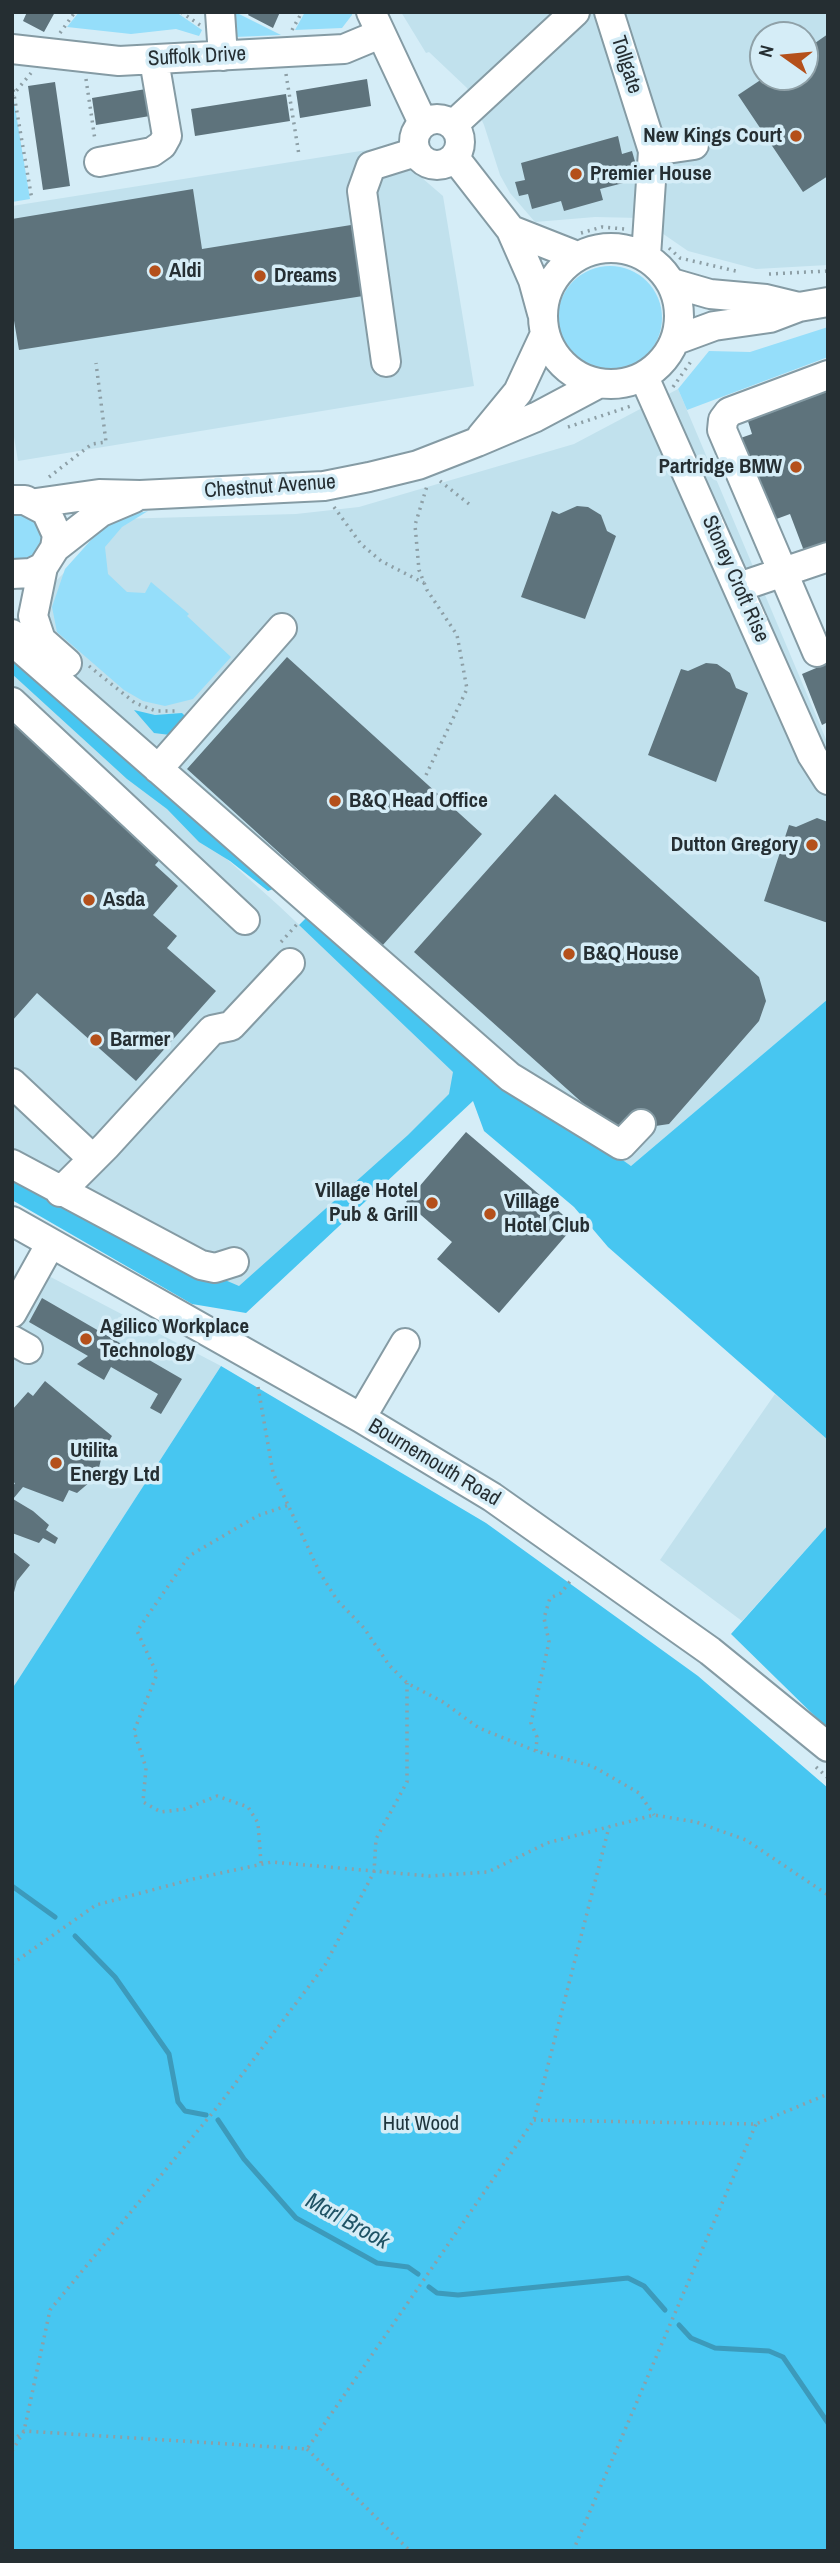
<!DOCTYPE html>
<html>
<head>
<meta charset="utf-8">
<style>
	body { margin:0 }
	#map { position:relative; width:840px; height:2563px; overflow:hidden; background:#d5edf7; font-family:"Archivo Narrow",sans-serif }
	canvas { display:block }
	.frame { position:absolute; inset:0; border:14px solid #252e32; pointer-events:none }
	.north { position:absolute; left:749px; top:21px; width:70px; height:70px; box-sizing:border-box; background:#d5edf7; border:2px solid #8fa1a8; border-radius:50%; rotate:285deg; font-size:19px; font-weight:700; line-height:28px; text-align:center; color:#252e32 }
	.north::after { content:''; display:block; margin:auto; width:24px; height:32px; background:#b4501b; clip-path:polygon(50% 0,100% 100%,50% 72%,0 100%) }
</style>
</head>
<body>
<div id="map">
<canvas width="840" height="2563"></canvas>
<div class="frame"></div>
<div class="north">N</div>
</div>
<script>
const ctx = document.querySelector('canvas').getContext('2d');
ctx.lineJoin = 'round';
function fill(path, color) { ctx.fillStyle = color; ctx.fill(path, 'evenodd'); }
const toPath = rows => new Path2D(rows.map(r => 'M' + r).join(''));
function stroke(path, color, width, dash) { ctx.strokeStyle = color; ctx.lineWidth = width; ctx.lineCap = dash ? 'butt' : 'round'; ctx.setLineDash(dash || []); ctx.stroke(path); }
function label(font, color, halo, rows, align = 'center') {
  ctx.font = font + ' "Archivo Narrow",sans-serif'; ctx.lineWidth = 7; ctx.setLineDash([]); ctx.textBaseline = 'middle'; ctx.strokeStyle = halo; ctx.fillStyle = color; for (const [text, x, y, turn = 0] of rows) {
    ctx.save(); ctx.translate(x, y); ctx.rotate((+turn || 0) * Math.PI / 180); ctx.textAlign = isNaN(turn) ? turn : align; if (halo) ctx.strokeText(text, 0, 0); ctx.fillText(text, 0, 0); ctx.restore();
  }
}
fill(toPath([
	[401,12,828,12,828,265,756,269,688,251,640,218,595,217,535,222,510,193,500,175,484,125,467,88,429,52,426,53],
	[763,35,805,35,805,77,763,77],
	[386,147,443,196,474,386,18,461,12,425,12,206],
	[678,389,828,744,828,999,631,1166,494,1077,12,655,52,585,117,519,296,514,359,507,574,444],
	[12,666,278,905,477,1092,228,1301,12,1179],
	[43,1273,221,1366,12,1689,12,1329],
	[775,1394,828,1440,828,1525,742,1621,660,1560]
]), '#c1e1ed');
fill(toPath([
	[79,12,176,12,202,30,199,36,176,29,131,34,67,27],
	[226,12,235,12,281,35,235,37],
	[305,12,352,12,352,15,342,28,295,30],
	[14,101,30,199,12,202,12,103],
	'558 318a52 52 0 1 1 104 0a52 52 0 1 1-104 0Z',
	[828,327,828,357,687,410,678,389,709,351,750,352],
	[12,509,34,513,46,537,32,560,12,563],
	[148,511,122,527,105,547,108,574,127,592,145,593,151,582,189,614,187,616,231,657,193,699,165,706,143,701,124,690,57,632,52,607,65,569,91,540,117,517]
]), '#95defa');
fill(toPath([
	[12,642,192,810,225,846,273,889,268,891,230,861,199,842,167,809,127,779,12,674],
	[134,710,155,715,182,713,186,717,170,735,154,733],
	[309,915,579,1129,631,1166,828,999,828,1440,608,1247,574,1207,484,1131,473,1101,246,1313,192,1304,12,1200,12,1171,157,1251,239,1286,408,1135,449,1094,453,1072,299,925],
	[221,1366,486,1523,698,1676,828,1788,828,2551,12,2551,12,1689],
	[828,1525,828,1729,731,1634]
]), '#47c6f1');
stroke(toPath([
	[12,1886,55,1917],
	[75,1936,115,1977,169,2054,178,2102,185,2111,206,2115],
	[218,2120,244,2159,296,2218,377,2263,408,2267,418,2274],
	[429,2287,437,2293,458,2295,628,2278,644,2286,665,2310],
	[679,2325,691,2338,715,2348,769,2351,783,2357,828,2423]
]), '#3c9abb', 5);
fill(toPath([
	[27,12,55,12,44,32,23,21],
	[250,12,280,12,273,28,248,15],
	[828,34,828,176,803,192,738,95,765,77,805,77,805,50],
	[367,79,371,106,300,118,296,91],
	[55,82,70,186,43,190,28,86],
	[146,89,150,116,96,125,92,98],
	[286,94,290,121,195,136,191,109],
	[618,136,622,154,632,151,636,165,627,168,631,181,600,189,603,200,564,211,561,201,532,209,528,194,519,196,515,182,525,180,521,163],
	[193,189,202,249,351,225,363,296,19,350,12,309,12,219],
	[828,385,828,542,804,551,790,514,771,521,754,474,765,470,760,457,740,464,732,441,752,434,746,415],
	[577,506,588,507,601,515,607,531,616,536,585,619,521,597,552,511,559,514],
	[287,657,482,834,382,946,187,769],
	[706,663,717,664,730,673,736,688,748,693,716,782,648,755,681,669,688,671],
	[828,663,828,722,822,725,802,674],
	[12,719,164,855,155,865,178,886,153,915,177,936,167,948,216,991,136,1081,37,993,12,1021],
	[555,794,759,977,766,1001,759,1021,669,1124,615,1132,414,952],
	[817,818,828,822,828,923,764,901,789,825,796,827],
	[466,1132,575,1225,499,1313,437,1259,452,1242,406,1202],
	[42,1298,182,1379,161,1414,150,1408,158,1394,111,1367,104,1380,77,1364,88,1356,29,1322],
	[45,1381,112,1436,103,1451,97,1476,77,1493,69,1490,63,1502,23,1487,13,1499,33,1511,49,1525,46,1530,58,1538,55,1544,43,1538,39,1543,12,1533,12,1488,15,1483,12,1482,12,1410,28,1392,33,1396],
	[12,1551,30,1565,17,1581,13,1596]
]), '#5e737c');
const minor = toPath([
	[220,12,223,56],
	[371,12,423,123],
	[609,12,653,151,646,256],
	[12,49,119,61,344,49,380,34],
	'414 142a23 23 0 1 1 46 0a23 23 0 1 1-46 0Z',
	[453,125,575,12],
	[653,151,694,145],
	[455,158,511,230,533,280,542,313],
	[99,162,152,152,162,145,167,136,154,60],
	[511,230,577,256],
	'543 316a68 68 0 1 1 136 0a68 68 0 1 1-136 0Z',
	[672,283,710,294,766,299,799,307],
	[676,340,714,326,770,318,799,307,828,302],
	[386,362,362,191,371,166,416,152],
	[644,377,812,755,828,780],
	[481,437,518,392,545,334],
	[12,500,25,500,46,511,57,535,55,548,43,567,31,573,12,574],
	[36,503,99,494,140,495,324,486,369,477,418,465,477,442,536,417,598,384],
	[55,548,101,512,134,498],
	[43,567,33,616,41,640,67,663],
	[739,587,828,557],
	[12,634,18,646,510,1077,621,1145,641,1124],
	[817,652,722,430,723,420,729,412,828,375],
	[12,702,245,920],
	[158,769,282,628],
	[12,1083,93,1159],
	[12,1164,201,1265,215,1268,234,1262],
	[60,1192,106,1146,212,1030,231,1026,290,963],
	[12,1221,361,1418,492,1497,710,1651,828,1747],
	[12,1313,51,1243],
	[12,1340,28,1349],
	[361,1418,405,1343]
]);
stroke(minor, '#859ba4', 32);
stroke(toPath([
	[181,12,200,25],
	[292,30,302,12],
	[60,33,75,12],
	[286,74,299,155],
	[86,79,95,140],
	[12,83,32,200],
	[12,96,31,73],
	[581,233,602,227,625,229],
	[669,248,680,258,740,272],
	[769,274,828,271],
	[673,387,692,360],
	[568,427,634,405],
	[49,477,92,444,106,442,96,363],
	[440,481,469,504],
	[334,507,361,544,381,561,424,583],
	[89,666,135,703,156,711,178,711],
	[426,775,467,689,457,635,427,590,419,570,415,525,427,486],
	[281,942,299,922],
	[258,1387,273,1473,320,1573,337,1600,364,1628,389,1665,407,1683,443,1702,479,1728,536,1751,592,1766,639,1793,654,1815],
	[536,1751,537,1737,531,1723,549,1642,544,1618,550,1598,561,1593,571,1580],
	[816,1767,828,1778],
	[261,1863,258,1823,248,1807,217,1796,185,1809,161,1812,143,1802,146,1768,134,1731,157,1674,137,1631,189,1556,257,1516,289,1505],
	[12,1964,96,1905,193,1879,272,1862,429,1876,488,1872,547,1843,654,1815,696,1822,746,1840,828,1895],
	[534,2120,756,2124,828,2094],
	[12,2441,24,2431,307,2449,534,2120,609,1827],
	[307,2449,410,2551],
	[12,2451,24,2431,50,2310,219,2105,325,1965,374,1872,376,1839,407,1782,407,1683],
	[573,2551,756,2124]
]), '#8d9fa6', 3.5, [2, 5]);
stroke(minor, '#fff', 28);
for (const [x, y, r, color] of [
	[796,136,7,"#b4501b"],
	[576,174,7,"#b4501b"],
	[155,271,7,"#b4501b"],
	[260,276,7,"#b4501b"],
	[796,467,7,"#b4501b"],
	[335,801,7,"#b4501b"],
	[812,845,7,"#b4501b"],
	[89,900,7,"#b4501b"],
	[569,954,7,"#b4501b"],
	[96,1040,7,"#b4501b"],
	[432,1203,7,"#b4501b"],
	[490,1214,7,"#b4501b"],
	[86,1339,7,"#b4501b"],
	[56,1463,7,"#b4501b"]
]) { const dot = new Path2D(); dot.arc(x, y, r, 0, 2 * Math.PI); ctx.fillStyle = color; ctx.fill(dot); stroke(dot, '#d5edf7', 2.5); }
label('21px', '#252e32', '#d5edf7', [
	["Suffolk Drive",197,57,-3],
	["Tollgate",626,65,72],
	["Chestnut Avenue",270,487,-4],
	["Stoney Croft Rise",735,579,66],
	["Bournemouth Road",434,1463,31]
]);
label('bold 21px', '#252e32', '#d5edf7', [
	["New Kings Court",782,136,"right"],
	["Premier House",590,174],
	["Aldi",169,271],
	["Dreams",274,276],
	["Partridge BMW",782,467,"right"],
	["B&Q Head Office",349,801],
	["Dutton Gregory",798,845,"right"],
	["Asda",103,900],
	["B&Q House",583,954],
	["Barmer",110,1040],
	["Village Hotel",418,1191,"right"],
	["Pub & Grill",418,1215,"right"],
	["Village",504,1202],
	["Hotel Club",504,1226],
	["Agilico Workplace",100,1327],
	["Technology",100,1351],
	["Utilita",70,1451],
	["Energy Ltd",70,1475]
], 'left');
label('21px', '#1e343c', '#d5edf7', [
	["Hut Wood",421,2124]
]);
label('italic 23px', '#1f5365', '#d5edf7', [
	["Marl Brook",347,2222,29]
]);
</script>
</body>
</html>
